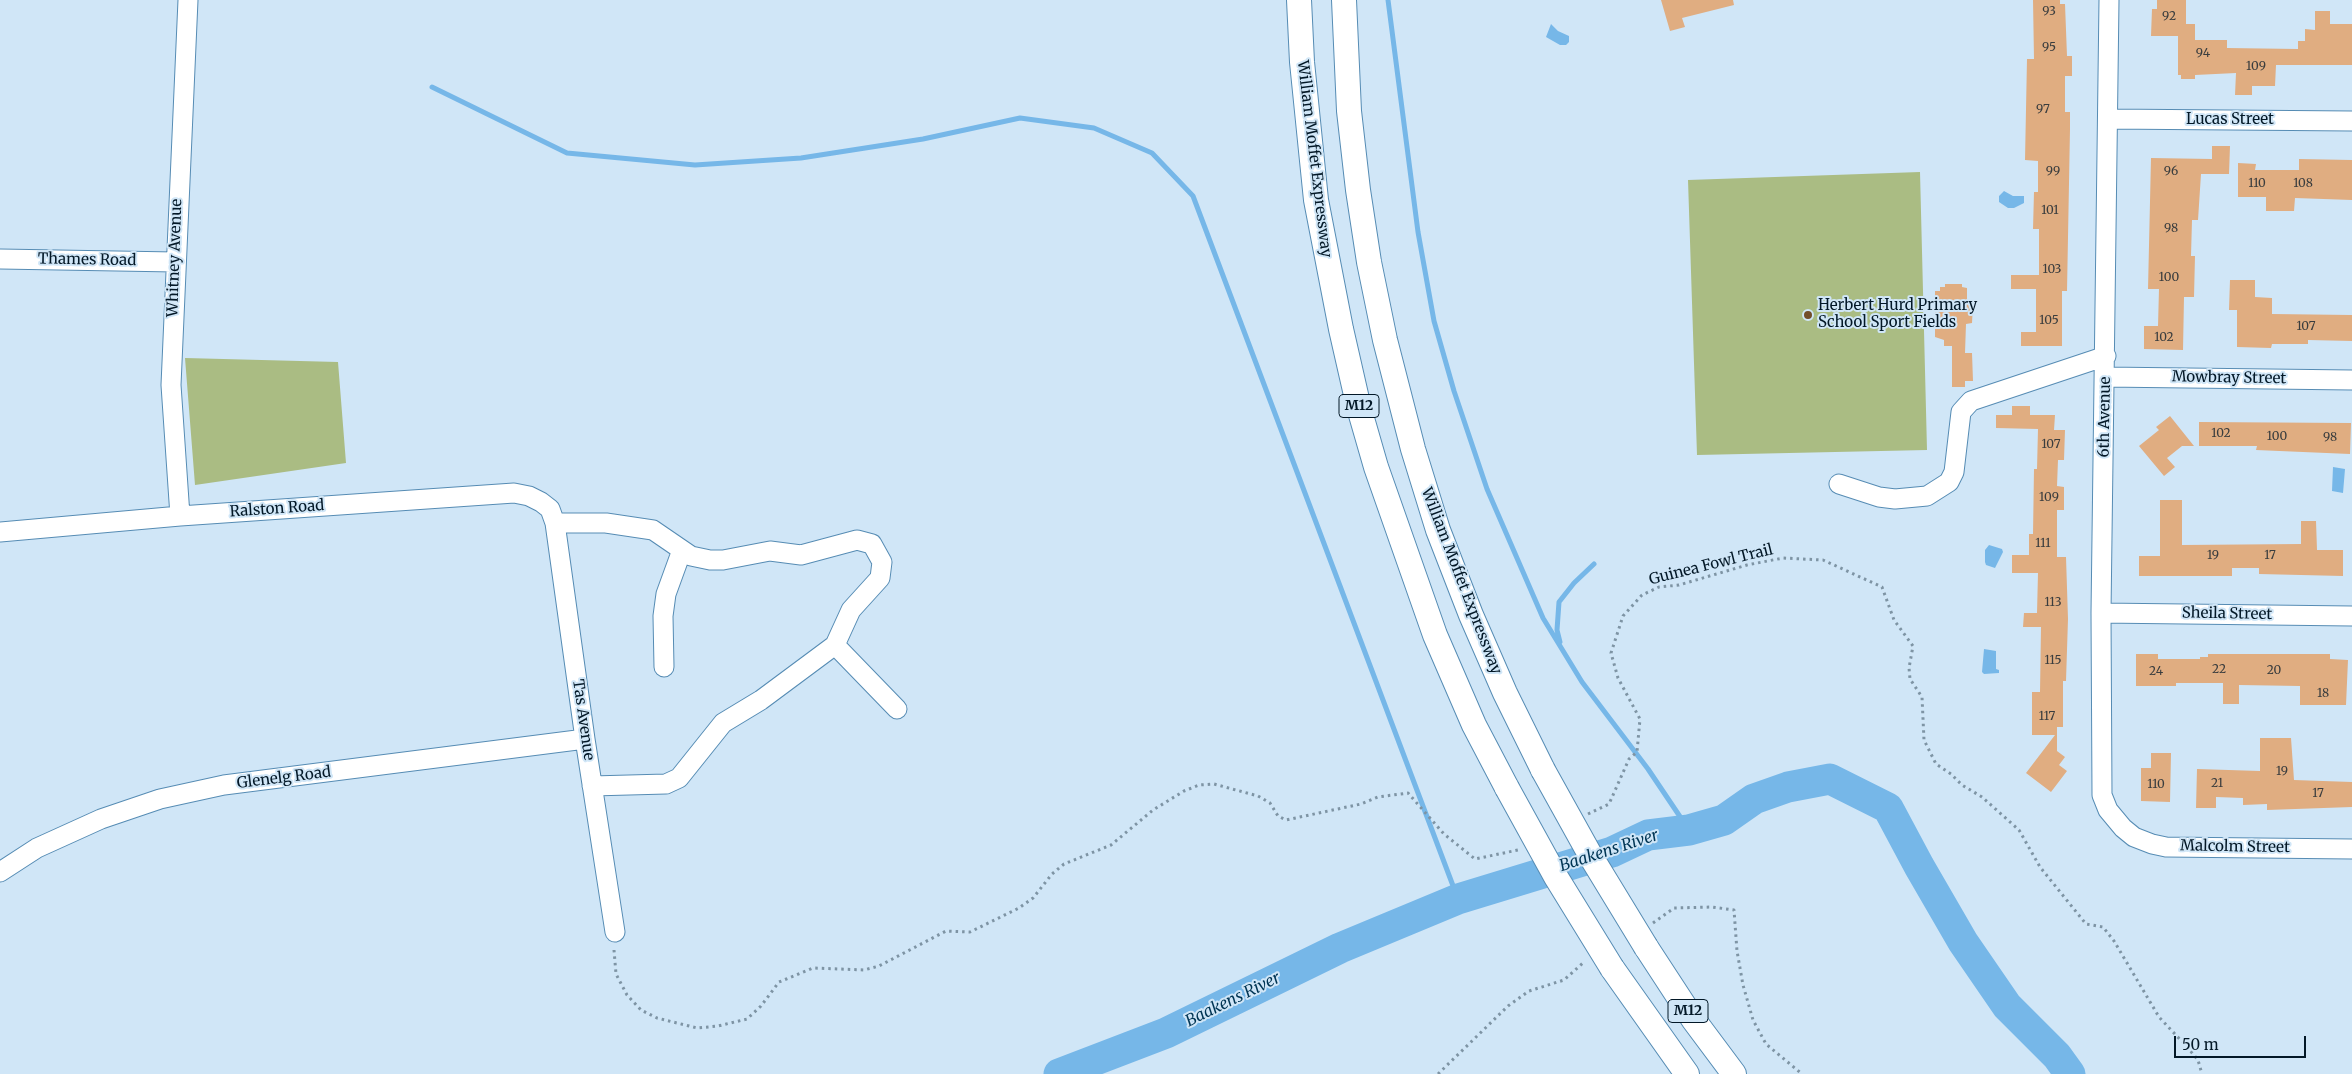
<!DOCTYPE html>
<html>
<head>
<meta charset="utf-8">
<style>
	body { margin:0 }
	#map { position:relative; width:2352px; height:1074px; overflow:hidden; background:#d0e6f7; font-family:Merriweather,serif }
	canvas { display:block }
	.scale { position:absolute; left:2174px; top:1036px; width:132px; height:22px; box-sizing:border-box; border:2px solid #031827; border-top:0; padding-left:6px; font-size:15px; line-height:18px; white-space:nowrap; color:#031827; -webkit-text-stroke:4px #d0e6f7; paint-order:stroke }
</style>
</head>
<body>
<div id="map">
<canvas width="2352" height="1074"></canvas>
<div class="scale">50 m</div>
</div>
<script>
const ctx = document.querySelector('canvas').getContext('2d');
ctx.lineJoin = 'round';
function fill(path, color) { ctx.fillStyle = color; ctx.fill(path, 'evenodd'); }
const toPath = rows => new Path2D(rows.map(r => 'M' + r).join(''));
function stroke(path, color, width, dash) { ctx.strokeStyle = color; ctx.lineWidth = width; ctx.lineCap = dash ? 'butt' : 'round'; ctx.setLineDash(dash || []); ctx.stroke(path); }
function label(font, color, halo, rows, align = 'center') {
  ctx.font = font + ' Merriweather,serif'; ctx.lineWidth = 4; ctx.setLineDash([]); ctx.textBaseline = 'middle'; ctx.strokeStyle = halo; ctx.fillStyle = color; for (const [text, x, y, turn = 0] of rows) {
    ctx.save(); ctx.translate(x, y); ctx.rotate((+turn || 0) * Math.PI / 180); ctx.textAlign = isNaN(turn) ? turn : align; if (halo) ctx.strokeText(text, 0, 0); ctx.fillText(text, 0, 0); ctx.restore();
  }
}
fill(toPath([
	[1920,172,1927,450,1697,455,1688,180],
	[185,358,338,362,346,463,195,485]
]), '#aabc83');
fill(toPath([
	[1551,24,1558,31,1569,36,1569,42,1566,45,1560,45,1546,37],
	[2004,191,2013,196,2024,196,2024,203,2014,208,2008,208,1999,202,1999,196],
	[2333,467,2345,469,2343,493,2332,491],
	[1989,545,2002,549,2003,552,1995,568,1986,565,1985,562,1985,550],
	[1984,649,1996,651,1996,669,1999,670,1999,673,1984,674,1982,672]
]), '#76b7e8');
stroke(toPath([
	[1388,0,1418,232,1434,321,1454,391,1487,489,1543,618,1582,682,1648,769,1689,830],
	[432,87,567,153,695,165,801,158,923,139,1020,118,1094,128,1152,153,1193,196,1458,899],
	[1560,642,1557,630,1559,602,1574,583,1594,564]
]), '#76b7e8', 5);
stroke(toPath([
	[1059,1074,1166,1033,1340,948,1458,899,1612,852,1648,835,1689,830,1724,820,1754,799,1788,787,1830,779,1888,808,1919,866,1963,942,2007,1006,2057,1056,2070,1074]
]), '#76b7e8', 31);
fill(toPath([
	[1661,0,1733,0,1734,5,1682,18,1685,27,1670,31],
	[2033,0,2060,0,2060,4,2065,4,2067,56,2072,56,2072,76,2065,76,2065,112,2070,112,2070,129,2067,291,2062,291,2062,346,2021,346,2021,332,2036,332,2036,289,2011,289,2011,275,2039,275,2039,229,2033,229,2034,192,2038,192,2038,161,2025,160,2027,59,2034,59],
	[2157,0,2186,0,2186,24,2195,24,2195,40,2227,40,2227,48,2298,49,2298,41,2305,41,2305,29,2315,30,2315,11,2330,11,2330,24,2352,24,2352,65,2276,65,2275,86,2252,86,2252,95,2235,95,2236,73,2195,75,2195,79,2181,79,2181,75,2178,75,2178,36,2151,36,2152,9,2157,9],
	[2212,146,2230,146,2229,174,2201,174,2198,220,2192,220,2191,256,2195,256,2194,297,2184,297,2183,350,2144,349,2144,326,2158,326,2159,289,2148,289,2151,158,2212,159],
	[2299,159,2352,160,2352,200,2295,198,2294,211,2266,211,2266,197,2238,197,2238,163,2256,164,2255,170,2299,170],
	[2230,280,2255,280,2255,297,2272,298,2272,314,2352,315,2352,341,2308,340,2308,344,2272,344,2271,348,2237,347,2237,310,2229,310],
	[1945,284,1962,284,1962,287,1967,288,1967,304,1973,304,1972,323,1966,324,1965,353,1972,353,1973,381,1965,381,1965,387,1952,387,1952,346,1944,346,1944,340,1935,337,1935,291,1940,291,1940,287,1945,287],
	[2012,406,2030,406,2030,415,2055,415,2054,430,2065,430,2064,460,2058,460,2057,486,2064,487,2064,510,2057,510,2057,557,2066,557,2068,619,2066,681,2063,681,2063,727,2057,727,2057,751,2065,757,2059,765,2067,771,2051,792,2026,773,2055,735,2032,735,2032,692,2040,692,2041,627,2023,627,2024,613,2037,613,2038,573,2012,573,2012,555,2029,555,2029,534,2033,534,2034,469,2037,469,2038,429,1996,428,1996,415,2012,415],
	[2170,416,2194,446,2182,446,2167,458,2175,467,2164,476,2139,446,2159,430,2156,427],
	[2199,422,2351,423,2350,454,2256,450,2257,446,2199,446],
	[2160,500,2182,500,2182,545,2301,544,2301,521,2316,521,2317,550,2343,550,2343,576,2259,574,2259,568,2232,568,2232,576,2139,576,2139,556,2160,556],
	[2136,654,2158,654,2158,659,2200,659,2200,657,2208,657,2208,654,2330,654,2330,659,2348,660,2346,705,2300,705,2300,686,2239,685,2239,704,2223,704,2223,683,2176,683,2176,686,2136,686],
	[2260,738,2291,738,2294,780,2352,782,2352,807,2267,810,2267,804,2243,805,2243,798,2216,797,2216,808,2196,808,2197,769,2260,771],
	[2151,753,2171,753,2170,802,2141,801,2141,768,2151,768]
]), '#e0ad81');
const minor = toPath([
	[2109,0,2101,613,2102,795,2108,810,2123,828,2134,837,2152,844,2166,847,2352,849],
	[2108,119,2352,121],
	[0,259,175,262],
	[2105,377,2352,380],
	[1839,484,1879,497,1895,499,1927,496,1949,482,1954,472,1961,412,1971,401,2106,356],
	[180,516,171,385,188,0],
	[555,523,606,523,653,530,691,556,710,560,723,560,770,551,801,555,857,540,872,544,882,562,880,578,851,610,835,645,761,700,723,723,679,778,666,784,592,786],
	[0,532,180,516,514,493,529,496,541,502,550,509,555,523,585,739,615,932],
	[2101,613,2352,616],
	[835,645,897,709],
	[664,667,663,616,666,594,682,550],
	[0,872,37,848,101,819,160,799,224,785,585,739]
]);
const major = toPath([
	[1299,0,1302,62,1316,200,1341,329,1359,408,1376,467,1435,635,1474,725,1507,788],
	[1344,0,1349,111,1358,190,1369,262,1385,340,1413,449,1438,530,1471,615,1505,693,1543,770],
	[1646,947,1693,1019,1734,1074],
	[1612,968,1687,1074]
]);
stroke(minor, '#568cb4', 21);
stroke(major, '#568cb4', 26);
stroke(toPath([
	[1588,814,1609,804,1629,759,1637,752,1640,719,1618,678,1611,653,1623,616,1642,595,1659,587,1679,585,1747,565,1783,558,1823,560,1882,587,1894,620,1913,646,1909,668,1910,679,1922,697,1924,740,1936,764,1951,774,1962,785,1982,797,2019,830,2040,867,2086,924,2103,927,2114,941,2159,1017,2188,1048,2198,1060,2202,1074],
	[1653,923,1674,908,1712,907,1734,910,1737,951,1743,985,1753,1020,1766,1044,1802,1074],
	[614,950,616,974,627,995,641,1010,657,1018,697,1028,718,1026,747,1019,761,1006,779,982,813,968,864,970,879,966,946,931,970,932,1019,908,1033,898,1052,874,1064,864,1111,845,1153,810,1184,791,1199,785,1214,784,1258,796,1270,803,1278,816,1286,820,1361,804,1378,797,1408,793,1444,834,1475,859,1518,850],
	[1438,1074,1508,1006,1529,991,1564,980,1584,962]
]), '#7e94a4', 3, [2.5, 4]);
stroke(minor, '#fff', 19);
stroke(major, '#fff', 24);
const majorBridge = toPath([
	[1543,770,1593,860,1646,947],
	[1507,788,1556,877,1612,968]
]);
stroke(majorBridge, '#568cb4', 26, []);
stroke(majorBridge, '#fff', 24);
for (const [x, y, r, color] of [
	[1808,315,5,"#734d2a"]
]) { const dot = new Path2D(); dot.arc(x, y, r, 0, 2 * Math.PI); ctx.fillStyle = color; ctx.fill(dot); stroke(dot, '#d0e6f7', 2); }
label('12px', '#3a3d3e', null, [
	["93",2049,12],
	["92",2169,17],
	["95",2049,48],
	["94",2203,54],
	["109",2256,67],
	["97",2043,110],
	["99",2053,172],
	["96",2171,172],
	["110",2257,184],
	["108",2303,184],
	["101",2050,211],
	["98",2171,229],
	["103",2052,270],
	["100",2169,278],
	["105",2049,321],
	["107",2306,327],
	["102",2164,338],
	["102",2221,434],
	["100",2277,437],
	["98",2330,438],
	["107",2051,445],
	["109",2049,498],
	["111",2043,544],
	["19",2213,556],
	["17",2270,556],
	["113",2053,603],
	["115",2053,661],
	["22",2219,670],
	["20",2274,671],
	["24",2156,672],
	["18",2323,694],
	["117",2047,717],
	["19",2282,772],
	["21",2217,784],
	["110",2156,785],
	["17",2318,794]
]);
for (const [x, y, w] of [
	[1359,406,40],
	[1688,1011,40]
]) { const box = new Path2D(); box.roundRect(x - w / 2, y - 11.5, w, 23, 4); ctx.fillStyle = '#d0e6f7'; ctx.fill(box); stroke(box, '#031827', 1); }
label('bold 14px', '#031827', null, [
	["M12",1359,406],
	["M12",1688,1011]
]);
label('15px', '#031827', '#d0e6f7', [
	["Lucas Street",2230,120],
	["William Moffet Expressway",1314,159,83],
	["Whitney Avenue",175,258,-88],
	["Thames Road",87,260,1],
	["Mowbray Street",2229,378,1],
	["6th Avenue",2105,417,-89],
	["Ralston Road",277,509,-4],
	["Guinea Fowl Trail",1711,565,-14],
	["William Moffet Expressway",1461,581,69],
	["Sheila Street",2227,614,1],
	["Tas Avenue",583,720,82],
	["Glenelg Road",284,778,-7],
	["Malcolm Street",2235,847,1]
]);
label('15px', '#031827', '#d0e6f7', [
	["Herbert Hurd Primary",1818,306],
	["School Sport Fields",1818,323]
], 'left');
label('italic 16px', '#003554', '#d0e6f7', [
	["Baakens River",1609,851,-18],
	["Baakens River",1233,1000,-26]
]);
</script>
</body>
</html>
